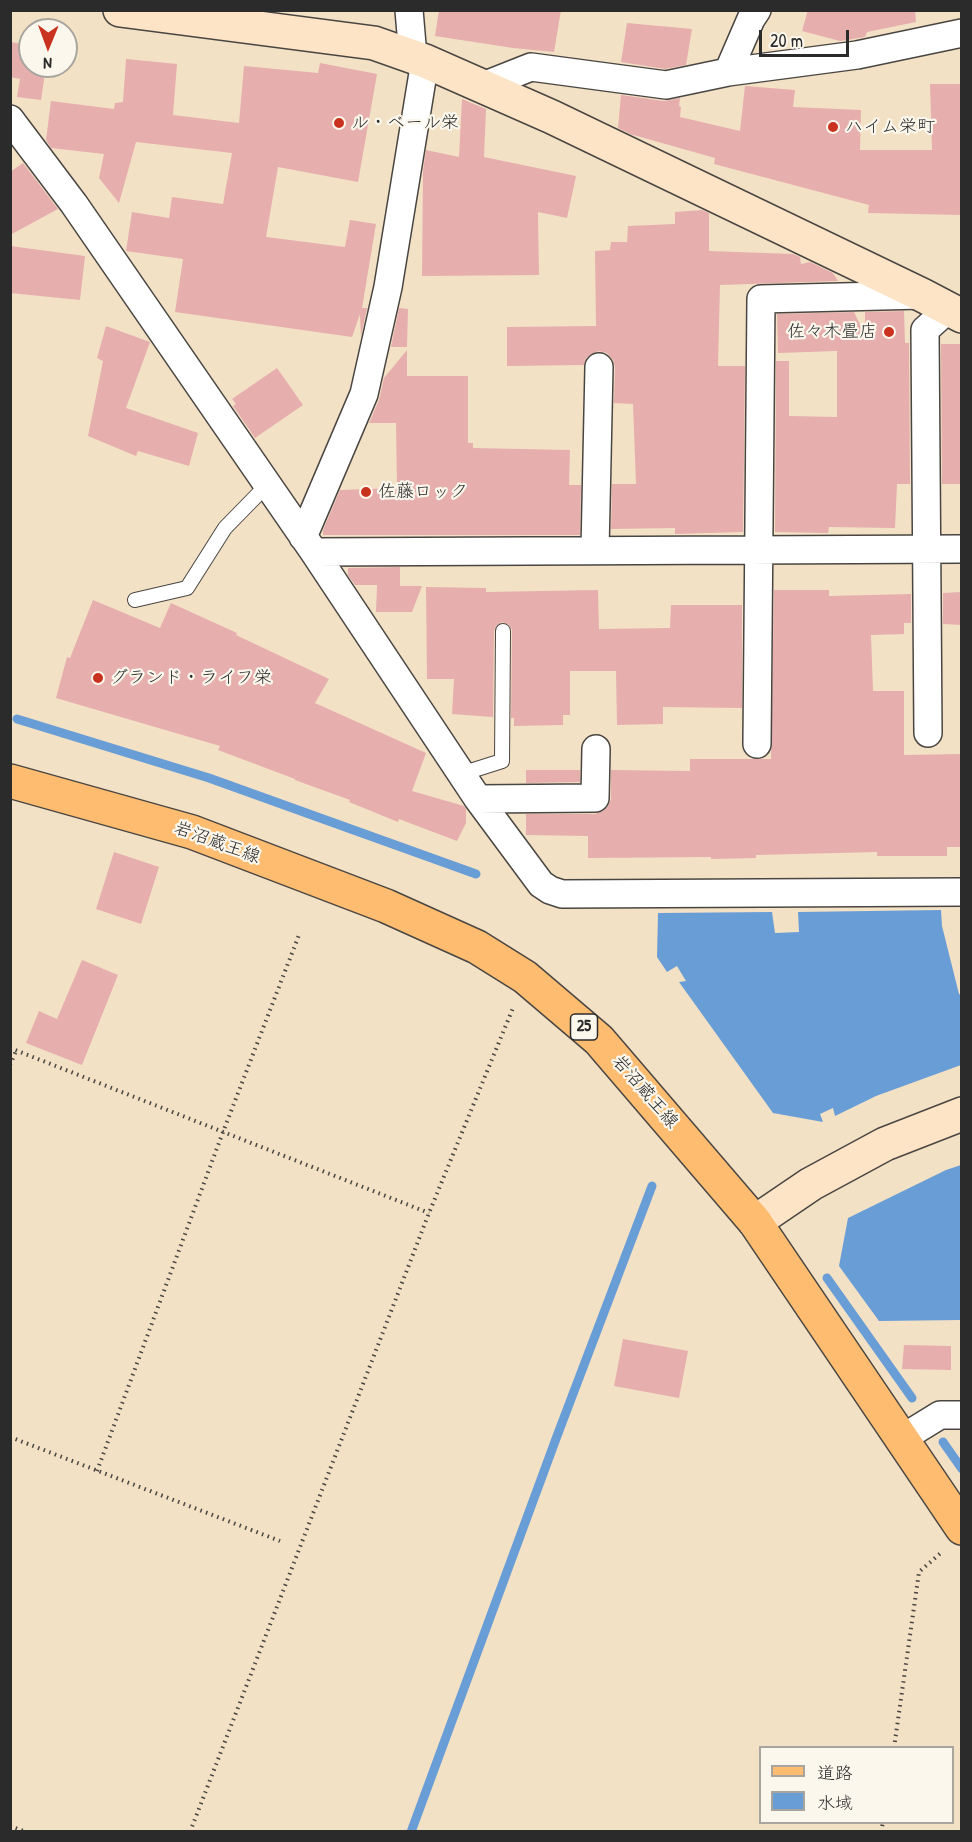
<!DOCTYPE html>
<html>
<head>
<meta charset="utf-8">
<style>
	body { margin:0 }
	#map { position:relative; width:972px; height:1842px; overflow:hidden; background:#f3e1c6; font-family:"Patrick Hand","Klee One",sans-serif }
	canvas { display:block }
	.frame { position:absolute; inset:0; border:12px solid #2b2b2b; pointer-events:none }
	.legend { position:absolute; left:759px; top:1746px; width:195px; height:78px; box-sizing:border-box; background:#fbf7ec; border:2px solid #a8a59f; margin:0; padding:8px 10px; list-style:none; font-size:18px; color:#2b2b2b }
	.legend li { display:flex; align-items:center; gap:12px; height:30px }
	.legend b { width:30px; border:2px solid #a8a59f }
	.north { position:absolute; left:18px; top:18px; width:60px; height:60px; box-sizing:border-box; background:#fbf7ec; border:2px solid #a8a59f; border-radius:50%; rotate:181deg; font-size:16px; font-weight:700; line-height:24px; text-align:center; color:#2b2b2b }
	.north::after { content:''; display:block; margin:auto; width:21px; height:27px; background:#c8321e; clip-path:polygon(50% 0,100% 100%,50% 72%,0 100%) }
	.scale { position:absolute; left:759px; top:30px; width:90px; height:27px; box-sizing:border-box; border:3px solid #2b2b2b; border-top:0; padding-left:8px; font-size:18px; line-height:21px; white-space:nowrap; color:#2b2b2b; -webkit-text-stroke:4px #fbf7ec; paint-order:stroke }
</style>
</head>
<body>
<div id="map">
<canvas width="972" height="1842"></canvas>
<div class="frame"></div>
<ul class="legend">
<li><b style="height:8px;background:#fdbc70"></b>道路</li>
<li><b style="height:16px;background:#699dd5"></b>水域</li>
</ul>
<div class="north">N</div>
<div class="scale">20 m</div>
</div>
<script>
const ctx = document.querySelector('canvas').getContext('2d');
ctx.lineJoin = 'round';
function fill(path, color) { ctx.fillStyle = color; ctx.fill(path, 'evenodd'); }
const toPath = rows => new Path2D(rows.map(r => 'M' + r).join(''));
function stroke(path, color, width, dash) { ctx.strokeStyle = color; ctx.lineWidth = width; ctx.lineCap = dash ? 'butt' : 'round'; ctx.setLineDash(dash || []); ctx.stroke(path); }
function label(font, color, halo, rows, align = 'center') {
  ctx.font = font + ' "Patrick Hand","Klee One",sans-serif'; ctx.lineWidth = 4.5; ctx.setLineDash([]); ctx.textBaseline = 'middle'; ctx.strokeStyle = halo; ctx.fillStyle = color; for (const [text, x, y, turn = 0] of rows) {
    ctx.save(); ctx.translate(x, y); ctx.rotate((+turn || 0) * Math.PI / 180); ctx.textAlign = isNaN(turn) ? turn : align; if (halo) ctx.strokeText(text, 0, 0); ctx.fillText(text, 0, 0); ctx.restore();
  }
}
fill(toPath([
	[941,910,942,926,959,994,961,995,961,1065,876,1096,835,1116,833,1108,820,1114,823,1122,773,1113,679,982,686,981,677,966,667,972,657,957,658,913,772,912,775,933,799,932,798,912],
	[961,1165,961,1320,879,1321,839,1266,848,1218,946,1170]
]), '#699dd5');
stroke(toPath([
	[17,719,209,778,476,874],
	[827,1278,912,1398],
	[943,1442,962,1469],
	[411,1832,557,1436,652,1186]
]), '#699dd5', 9);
fill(toPath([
	[439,10,561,10,554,52,513,48,435,36],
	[808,10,915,10,916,22,867,32,865,37,840,41,802,31],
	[627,23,692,29,686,65,665,69,621,62],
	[10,42,30,45,30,66,46,66,41,100,17,97,20,79,10,77],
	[126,59,177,64,173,115,239,123,244,66,318,73,320,63,377,74,358,182,278,167,266,237,345,247,350,220,376,224,362,308,367,308,361,337,360,314,352,337,175,312,183,259,126,251,132,212,169,218,172,197,223,204,232,153,136,142,119,203,99,178,104,154,51,148,46,140,51,101,114,109,115,103,123,102],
	[930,84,962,84,962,215,868,213,869,205,714,164,715,158,630,134,618,128,621,95,664,101,680,98,679,106,681,107,680,117,740,131,745,86,795,90,793,107,861,110,860,150,932,150],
	[462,99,486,109,484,157,576,176,567,218,538,212,539,275,422,276,423,171,426,150,459,157],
	[23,163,58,209,10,235,10,172],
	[702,210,709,213,709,251,793,254,800,257,801,264,810,262,833,273,838,281,720,285,718,366,745,366,743,532,675,534,675,528,611,529,612,484,636,484,633,404,614,403,615,367,613,360,607,353,599,351,591,354,586,358,584,365,507,366,507,327,596,326,595,251,610,250,611,242,627,242,628,226,675,224,675,212],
	[10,246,85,256,80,300,10,293],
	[399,308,408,309,407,347,391,347],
	[904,311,905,343,909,343,910,484,897,484,895,528,829,527,828,533,775,532,776,361,789,361,789,416,837,417,837,351,778,353,777,314,854,312,865,335,865,312],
	[106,326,150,342,126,408,198,433,189,466,138,451,136,456,88,436,103,361,97,358],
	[941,344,962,344,962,484,942,484],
	[407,350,407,376,468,376,468,443,473,443,473,448,570,450,569,485,581,485,580,535,323,535,323,530,340,490,397,488,396,423,369,423,379,400,384,378],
	[277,368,303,405,255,438,233,406,236,404,232,399],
	[400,567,400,586,422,586,412,612,376,612,377,585,355,585,348,575,348,568],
	[426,587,486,588,486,592,598,590,599,629,670,628,671,605,742,605,742,708,663,707,663,724,617,725,616,671,570,671,570,715,563,715,563,725,514,726,514,718,511,718,512,630,508,624,502,622,496,626,494,631,493,717,452,714,454,679,427,679],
	[774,590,829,590,829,596,911,594,911,623,904,623,904,634,871,635,873,691,904,691,904,755,962,754,962,847,947,847,947,856,877,856,877,852,756,855,756,858,711,859,711,857,588,858,588,836,526,835,526,814,595,814,603,811,608,806,611,799,611,770,690,771,690,759,771,759],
	[962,592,962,625,943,624,943,593],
	[93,600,160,628,171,603,237,633,236,635,329,679,315,703,426,753,412,791,464,806,466,809,466,823,457,841,399,819,398,822,349,802,350,800,295,780,295,779,218,750,220,746,56,698,67,657,70,658],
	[526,770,580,770,580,782,526,783],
	[114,852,159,867,141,924,96,909],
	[82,960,118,975,82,1065,26,1043,39,1011,57,1019],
	[623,1339,688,1351,679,1398,614,1386],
	[904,1345,951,1346,951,1370,902,1369]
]), '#e6aead');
const lane = toPath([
	[135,600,187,588,225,528,267,485],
	[461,774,502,761,503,631]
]);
const street = toPath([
	[409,10,413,57],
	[728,72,751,19,757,10],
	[483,86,531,67,666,85,728,72,857,55,962,33],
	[10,119,74,204,314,552,478,799,541,884,550,890,562,894,962,892],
	[303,537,364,394,388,287,425,61],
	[595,550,599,367],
	[314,552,962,549],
	[928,733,925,330,948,309],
	[757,744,761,299,922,295],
	[478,799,595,798,596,749],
	[901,1439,940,1415,962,1415]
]);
const secondary = toPath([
	[120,10,374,43,425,61,552,117,922,295,962,316],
	[755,1222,811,1184,885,1144,962,1114]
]);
const primary = toPath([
	[10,781,192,832,386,906,477,947,525,977,599,1040,755,1222,962,1528]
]);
stroke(lane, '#494642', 16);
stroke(street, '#494642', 30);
stroke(secondary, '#494642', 36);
stroke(primary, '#494642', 36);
stroke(toPath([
	[10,1048,429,1213],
	[10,1065,16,1051],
	[10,1437,280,1541],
	[97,1471,223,1132,299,935],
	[894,1748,919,1572,943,1551],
	[10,1826,26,1832],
	[190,1832,429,1213,513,1008],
	[881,1832,883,1822]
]), '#494642', 4, [1.5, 4.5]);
stroke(lane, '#fff', 14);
stroke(street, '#fff', 27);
stroke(secondary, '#fee4c6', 33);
stroke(primary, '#fdbc70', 33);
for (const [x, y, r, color] of [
	[339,123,6,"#c8321e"],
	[833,127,6,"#c8321e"],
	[889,332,6,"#c8321e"],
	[366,492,6,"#c8321e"],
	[98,678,6,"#c8321e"]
]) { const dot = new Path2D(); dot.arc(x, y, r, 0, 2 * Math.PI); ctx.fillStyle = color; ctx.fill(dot); stroke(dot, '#fbf7ec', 2); }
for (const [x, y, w] of [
	[584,1027,27]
]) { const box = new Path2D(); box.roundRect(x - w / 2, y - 13, w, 26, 4.5); ctx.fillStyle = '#fbf7ec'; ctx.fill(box); stroke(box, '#2b2b2b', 1.5); }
label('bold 16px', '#2b2b2b', null, [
	["25",584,1027]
]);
label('18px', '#2b2b2b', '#fbf7ec', [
	["ル・ベール栄",351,123],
	["ハイム栄町",845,127],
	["佐々木畳店",877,332,"right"],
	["佐藤ロック",378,492],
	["グランド・ライフ栄",110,678]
], 'left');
label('18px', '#2b2b2b', '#fbf7ec', [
	["岩沼蔵王線",217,843,20],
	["岩沼蔵王線",645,1092,49]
]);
</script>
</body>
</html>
